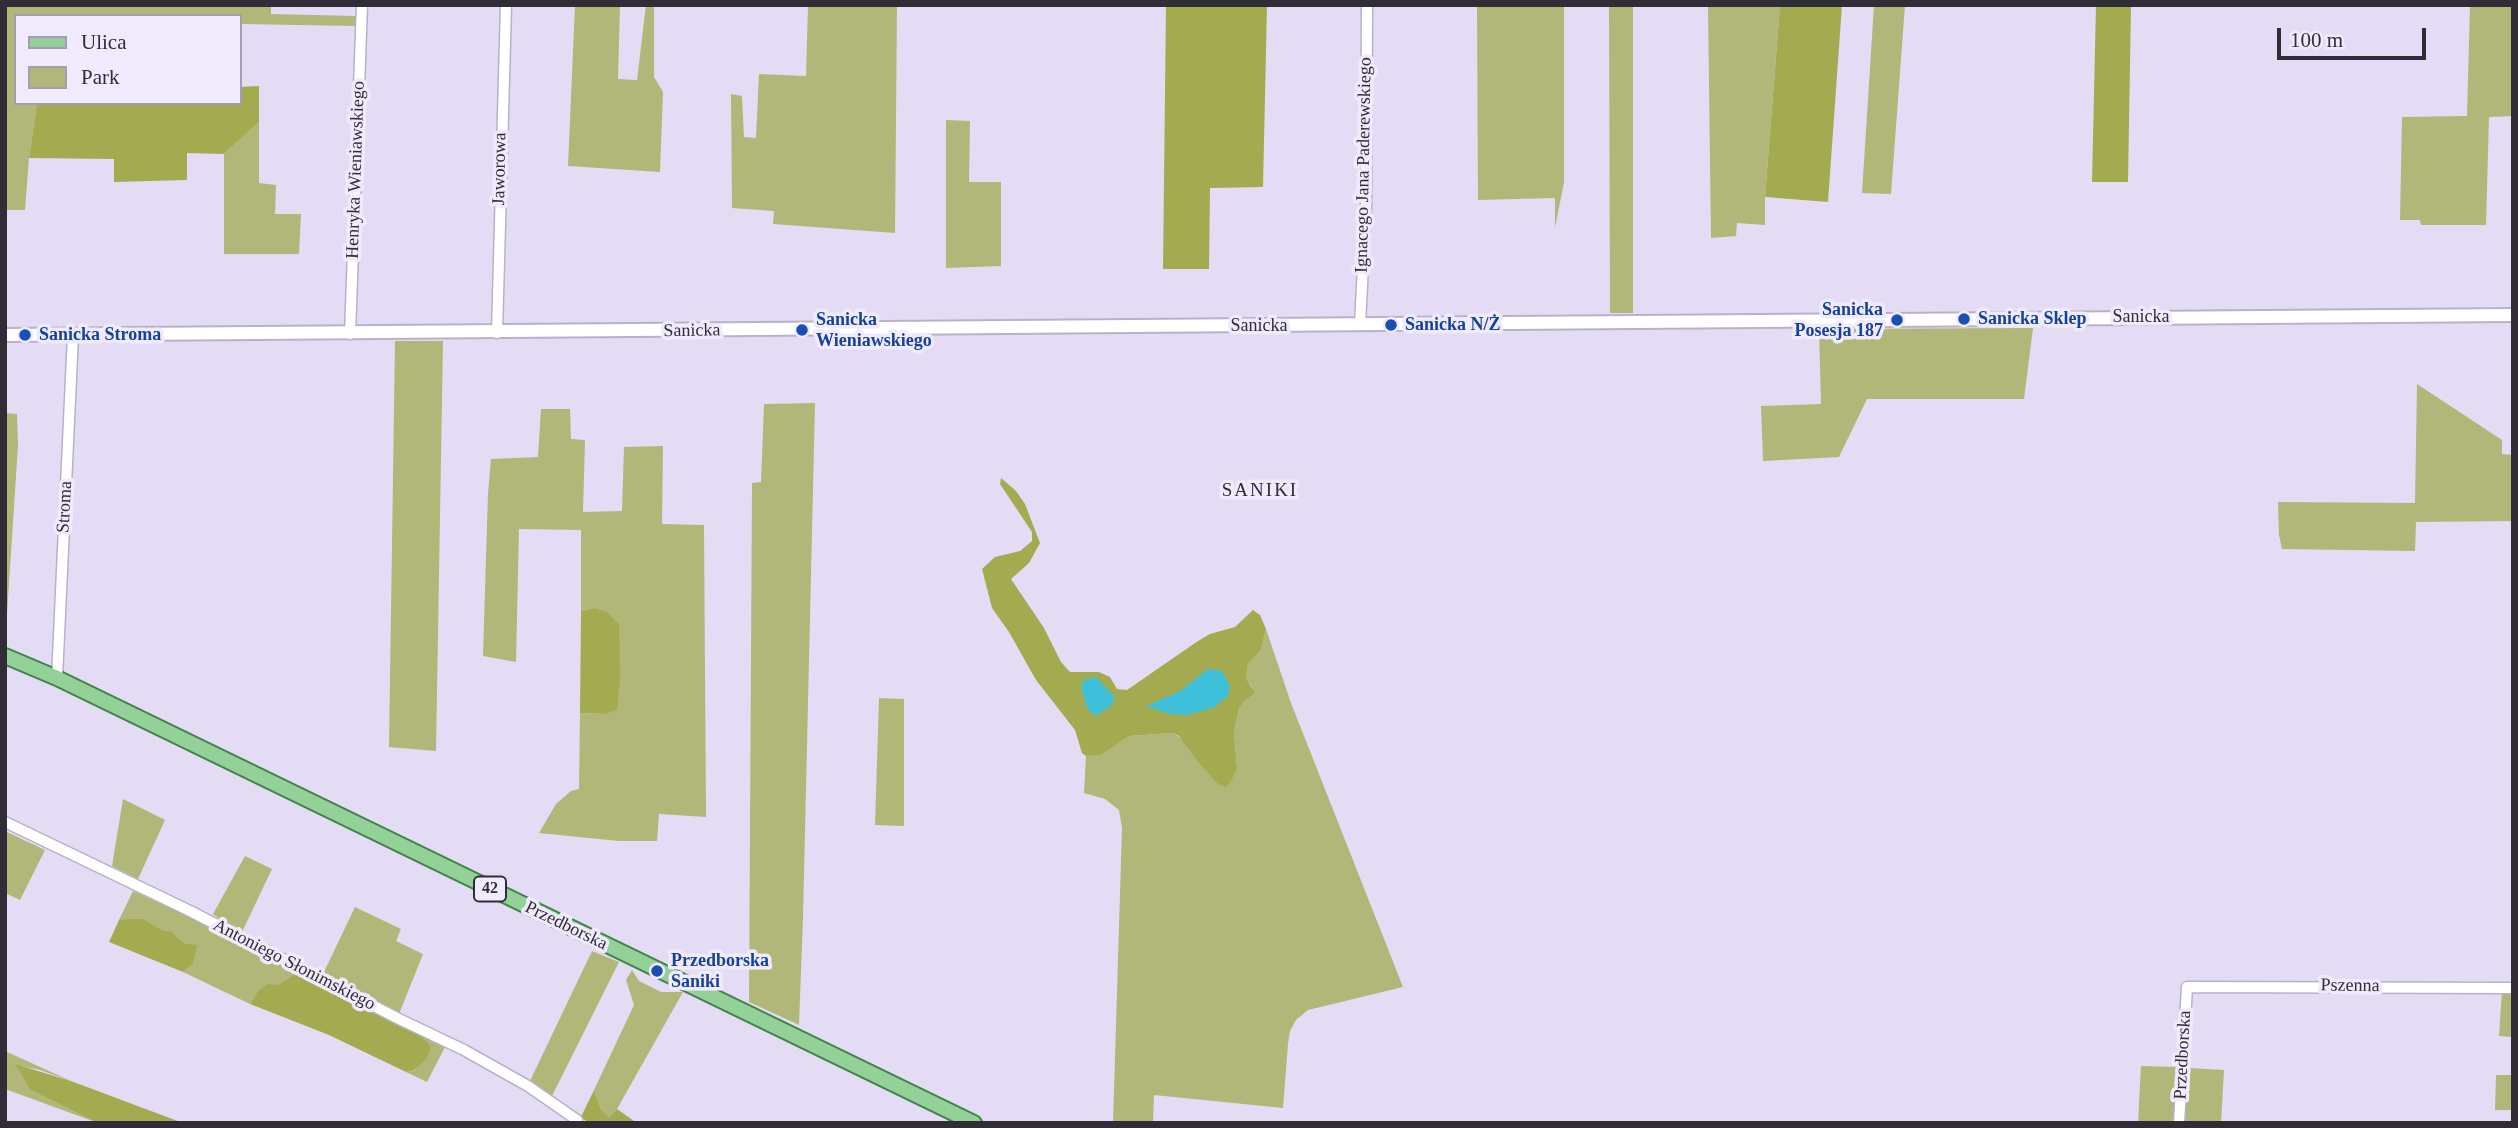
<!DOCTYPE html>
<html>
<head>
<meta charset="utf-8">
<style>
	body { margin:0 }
	#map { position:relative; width:2518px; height:1128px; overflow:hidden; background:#e4dcf4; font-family:Georgia,serif }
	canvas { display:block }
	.frame { position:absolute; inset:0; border:7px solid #302d36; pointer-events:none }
	.legend { position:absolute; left:14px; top:14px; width:228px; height:91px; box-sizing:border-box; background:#f0eafd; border:2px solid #a39ead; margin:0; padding:9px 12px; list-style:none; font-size:21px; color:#302d36 }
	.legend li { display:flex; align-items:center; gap:14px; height:35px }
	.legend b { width:35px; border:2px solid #a39ead }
	.scale { position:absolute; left:2277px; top:28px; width:149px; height:32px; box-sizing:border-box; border:4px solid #302d36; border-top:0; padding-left:9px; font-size:21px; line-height:24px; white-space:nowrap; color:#302d36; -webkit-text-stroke:5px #f0eafd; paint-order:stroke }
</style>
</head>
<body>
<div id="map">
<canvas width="2518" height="1128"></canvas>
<div class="frame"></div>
<ul class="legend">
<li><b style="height:9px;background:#94d199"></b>Ulica</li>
<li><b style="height:19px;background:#b1b778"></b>Park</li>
</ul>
<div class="scale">100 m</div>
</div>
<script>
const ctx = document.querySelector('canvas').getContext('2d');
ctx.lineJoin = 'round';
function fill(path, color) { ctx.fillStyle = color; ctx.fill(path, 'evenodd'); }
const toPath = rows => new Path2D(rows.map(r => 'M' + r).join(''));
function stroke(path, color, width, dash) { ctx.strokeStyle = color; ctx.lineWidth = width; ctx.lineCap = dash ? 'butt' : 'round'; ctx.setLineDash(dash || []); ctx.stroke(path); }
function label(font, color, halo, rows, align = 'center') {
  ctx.font = font + ' Georgia,serif'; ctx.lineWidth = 7; ctx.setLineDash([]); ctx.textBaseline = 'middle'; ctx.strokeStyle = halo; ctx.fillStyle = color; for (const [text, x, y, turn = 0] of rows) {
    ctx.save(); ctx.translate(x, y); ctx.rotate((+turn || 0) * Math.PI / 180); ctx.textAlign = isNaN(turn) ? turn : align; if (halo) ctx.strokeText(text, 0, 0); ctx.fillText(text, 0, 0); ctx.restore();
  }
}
fill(toPath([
	[5,5,271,5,271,14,357,16,356,26,240,24,240,16,16,16,16,103,37,103,29,158,25,210,5,210],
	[575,5,620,5,618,79,637,80,646,5,654,5,654,77,663,92,660,172,568,166],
	[808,5,897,5,895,233,773,224,774,211,732,208,731,94,742,96,744,137,756,138,759,74,806,76],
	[1477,5,1564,5,1564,182,1555,228,1555,198,1478,200],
	[1609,5,1633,5,1633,313,1610,313],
	[1708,5,1780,5,1765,197,1765,225,1737,223,1736,236,1711,238],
	[1874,5,1905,5,1891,194,1862,193],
	[2470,5,2513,5,2513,116,2489,117,2486,225,2421,225,2420,220,2400,220,2402,117,2467,116],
	[946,120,970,121,969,182,1001,182,1001,266,946,268],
	[259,122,259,183,276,185,275,214,301,214,299,254,224,254,224,154],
	[2033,328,2024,399,1867,399,1839,457,1763,461,1761,406,1821,404,1819,329],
	[395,341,443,341,436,751,389,747],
	[2417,384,2502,440,2502,454,2513,455,2513,521,2416,522,2415,551,2282,549,2279,535,2278,502,2415,503],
	[815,403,803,917,799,1025,749,1002,752,483,761,482,764,404],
	[541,409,570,409,571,439,585,440,583,512,622,511,624,447,663,446,662,524,704,525,706,817,659,814,657,841,619,841,539,833,556,804,571,791,579,789,580,713,604,714,594,608,581,611,581,530,519,529,516,662,483,656,488,493,491,459,538,457],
	[5,413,17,414,18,445,5,645],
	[1266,629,1291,703,1403,987,1308,1010,1296,1020,1290,1031,1288,1044,1283,1108,1154,1095,1153,1123,1113,1123,1122,828,1119,810,1105,799,1084,793,1086,756,1100,754,1129,736,1172,733,1237,768,1234,733,1239,709,1252,687,1246,678,1248,664,1261,650],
	[879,698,904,699,904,826,875,825],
	[123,799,165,820,138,879,112,866],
	[5,831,45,850,20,900,5,893],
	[245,856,272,869,241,934,213,914],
	[133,891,202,921,296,973,278,985,257,992,250,1004,183,972,193,964,185,944,171,931,162,930,143,920,119,920],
	[355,907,401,929,396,941,423,954,399,1014,323,974],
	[592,951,619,962,552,1096,529,1083],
	[632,970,639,981,661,992,683,992,617,1109,609,1119,601,1109,594,1090,634,1005,626,980],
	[2502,991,2513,992,2513,1037,2499,1036],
	[419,1033,445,1047,427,1082,406,1072,414,1071,431,1046],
	[5,1051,71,1081,40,1070,16,1065,30,1090,98,1123,5,1089],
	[2141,1066,2178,1067,2174,1123,2138,1123],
	[2188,1068,2224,1070,2221,1123,2185,1123],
	[2496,1075,2513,1075,2513,1110,2495,1110]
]), '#b1b778');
fill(toPath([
	[1166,5,1267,5,1263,187,1210,188,1209,269,1163,269],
	[1780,5,1842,5,1828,202,1765,197],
	[2096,5,2131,5,2128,182,2092,182],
	[259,86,259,122,224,154,187,153,187,180,114,182,114,159,29,158,37,103,240,103,240,87],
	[1001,478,1016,491,1025,504,1040,543,1029,563,1011,579,1044,628,1061,662,1070,672,1099,672,1110,677,1117,689,1127,690,1198,641,1210,634,1235,627,1253,610,1260,615,1266,629,1261,650,1248,664,1246,678,1255,693,1245,700,1239,709,1234,733,1237,768,1230,783,1225,787,1217,783,1200,764,1179,736,1172,733,1129,736,1100,755,1086,756,1082,753,1075,730,1036,680,1009,632,992,608,982,569,995,557,1020,551,1032,541,1032,532,1000,484],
	[594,608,607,612,619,624,620,678,617,710,604,714,580,713,581,611],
	[132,919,143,919,162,930,171,931,185,944,197,945,193,964,183,972,109,942,119,920],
	[296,973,341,993,419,1033,431,1046,427,1058,413,1071,406,1072,329,1035,250,1004,257,992,268,984,278,985],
	[15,1064,71,1081,183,1123,98,1123,30,1090],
	[594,1090,601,1109,609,1118,617,1109,637,1123,589,1123,581,1117]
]), '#a4aa4f');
fill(toPath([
	[1208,669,1222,671,1230,686,1228,696,1214,707,1188,715,1170,714,1146,706,1180,691],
	[1096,677,1115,697,1111,706,1095,716,1087,708,1081,687,1084,680]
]), '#3fc0da');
const minor = toPath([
	[1360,325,1366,206,1367,5],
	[497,333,506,5],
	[350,334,362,5],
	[57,678,73,335],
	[5,822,190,911,399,1019,464,1050,528,1086,577,1120],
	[2179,1123,2187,987,2513,988]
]);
const tertiary = toPath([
	[5,335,2513,315]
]);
const primary = toPath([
	[5,656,57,678,974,1123]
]);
stroke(minor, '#b9b1c8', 13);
stroke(tertiary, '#b9b1c8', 16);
stroke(primary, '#42834a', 18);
stroke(minor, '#fff', 10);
stroke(tertiary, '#fff', 12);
stroke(primary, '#94d199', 14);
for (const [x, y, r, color] of [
	[1964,319,7,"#1a4fb4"],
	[1897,320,7,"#1a4fb4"],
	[1391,325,7,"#1a4fb4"],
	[802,330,7,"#1a4fb4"],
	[25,335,7,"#1a4fb4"],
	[657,971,7,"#1a4fb4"]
]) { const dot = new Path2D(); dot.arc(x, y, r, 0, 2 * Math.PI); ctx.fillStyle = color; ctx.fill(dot); stroke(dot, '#f0eafd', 2.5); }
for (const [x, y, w] of [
	[490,889,32]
]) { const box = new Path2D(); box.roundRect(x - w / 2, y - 12.5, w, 25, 5); ctx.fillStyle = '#f0eafd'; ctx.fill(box); stroke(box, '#302d36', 2); }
label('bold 16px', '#302d36', null, [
	["42",490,889]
]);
label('18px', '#302d36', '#f0eafd', [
	["Ignacego Jana Paderewskiego",1364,165,-89],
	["Jaworowa",500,169,-89],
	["Henryka Wieniawskiego",356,170,-88],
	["Sanicka",2141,317],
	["Sanicka",1259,326],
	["Sanicka",692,331,-1],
	["Stroma",65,507,-87],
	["Przedborska",566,926,26],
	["Antoniego Słonimskiego",294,965,27],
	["Pszenna",2350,986,1],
	["Przedborska",2183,1055,-87]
]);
label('bold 18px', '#164399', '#f0eafd', [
	["Sanicka",1883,310,"right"],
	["Posesja 187",1883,331,"right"],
	["Sanicka Sklep",1978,319],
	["Sanicka",816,320],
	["Wieniawskiego",816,341],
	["Sanicka N/Ż",1405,325],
	["Sanicka Stroma",39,335],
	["Przedborska",671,961],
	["Saniki",671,982]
], 'left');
ctx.letterSpacing = '2px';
label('19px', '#302d36', '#f0eafd', [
	["SANIKI",1260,491]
]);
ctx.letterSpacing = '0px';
</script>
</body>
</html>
